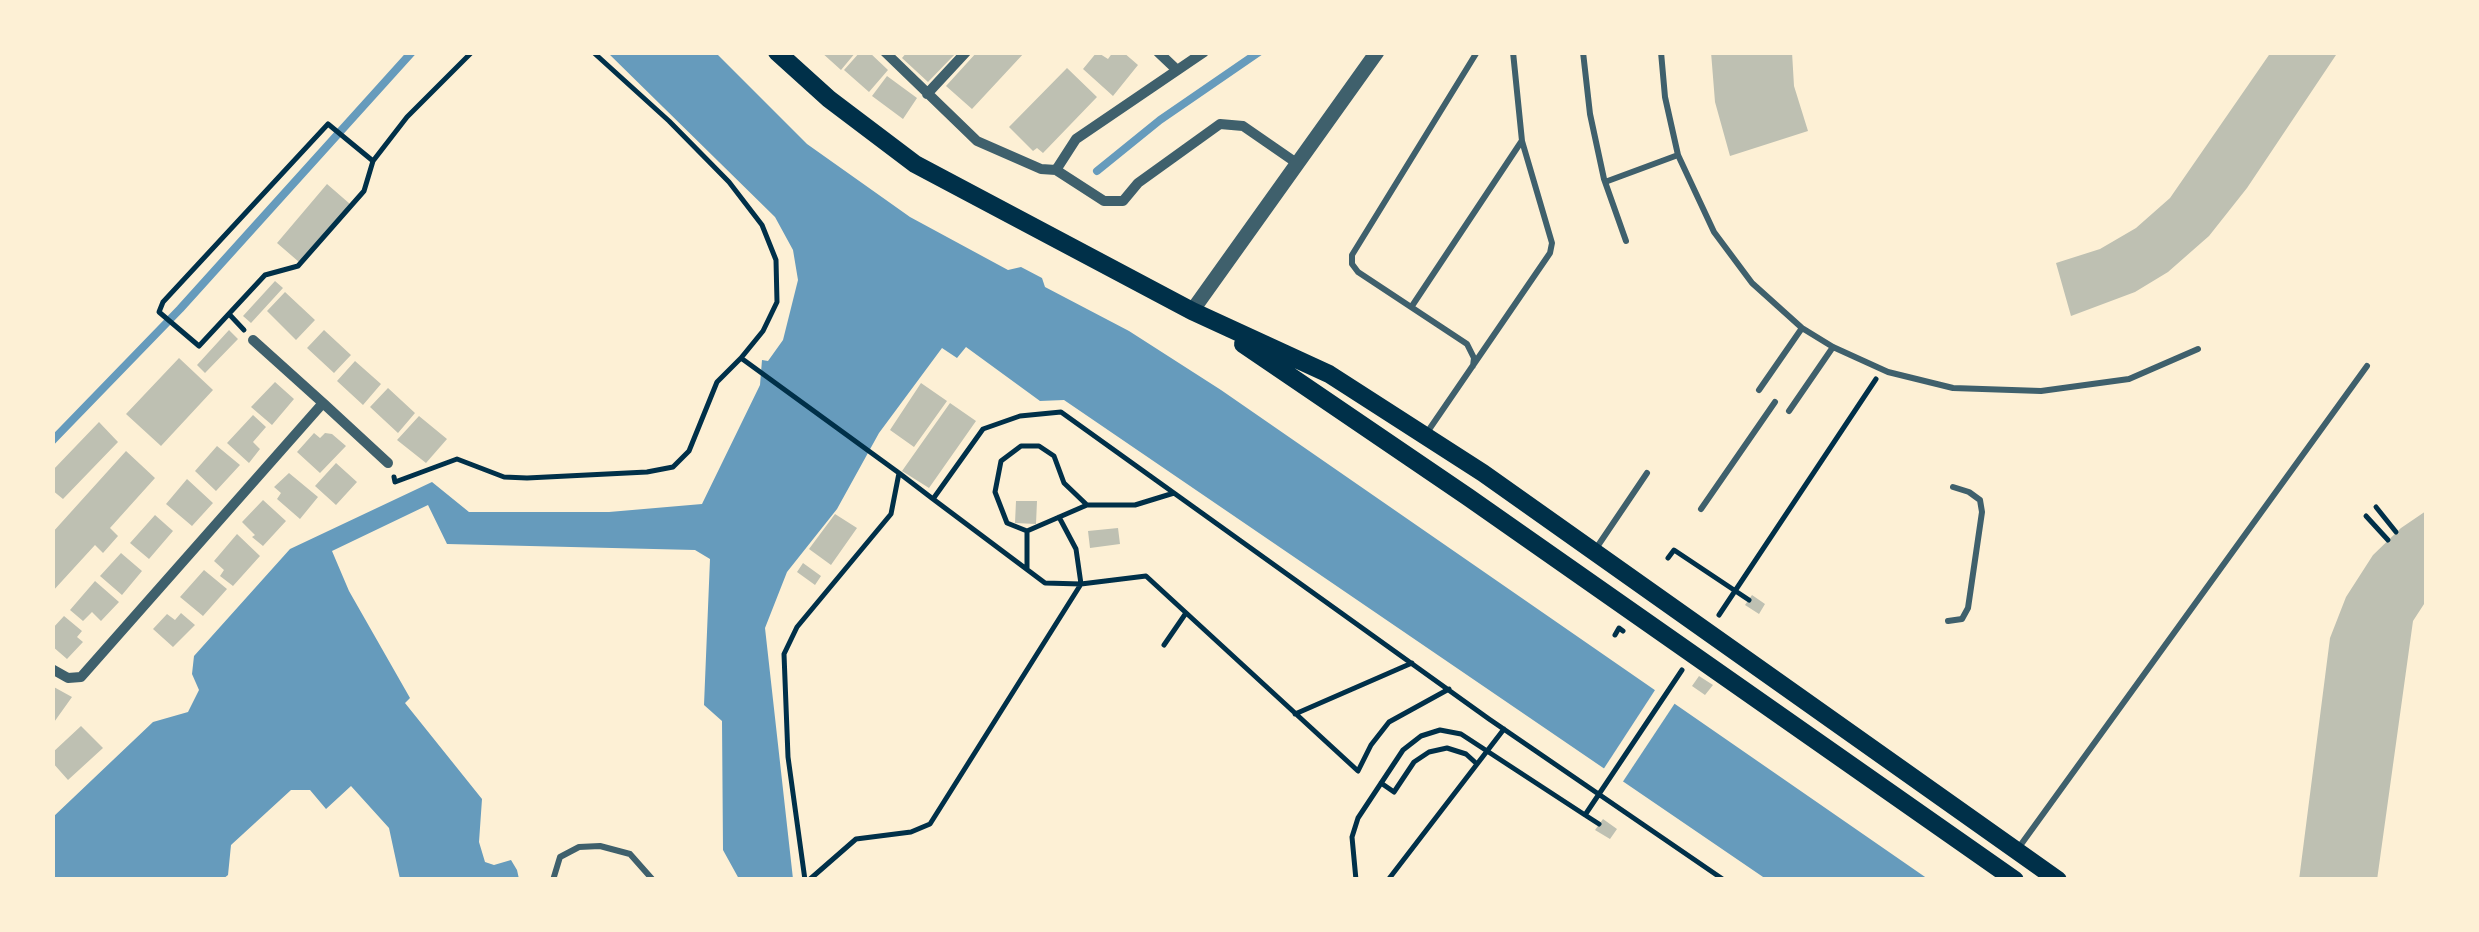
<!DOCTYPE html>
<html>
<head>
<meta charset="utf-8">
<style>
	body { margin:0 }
	#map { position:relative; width:2479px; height:932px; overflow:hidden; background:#fdf0d5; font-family:Raleway,sans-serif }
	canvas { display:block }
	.frame { position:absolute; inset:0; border:55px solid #fdf0d5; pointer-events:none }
</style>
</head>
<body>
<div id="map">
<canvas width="2479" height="932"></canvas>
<div class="frame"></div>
</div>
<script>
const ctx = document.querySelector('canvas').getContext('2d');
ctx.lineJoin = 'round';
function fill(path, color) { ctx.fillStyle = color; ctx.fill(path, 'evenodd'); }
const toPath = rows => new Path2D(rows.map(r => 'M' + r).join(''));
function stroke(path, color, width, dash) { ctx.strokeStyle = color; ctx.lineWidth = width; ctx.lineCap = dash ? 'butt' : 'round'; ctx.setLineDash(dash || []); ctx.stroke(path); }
fill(toPath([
	[607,52,716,53,807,144,910,217,1008,270,1021,267,1042,278,1045,287,1129,331,1221,390,1928,879,1766,879,1064,400,1040,401,966,347,957,358,942,348,879,433,837,509,787,572,765,628,793,879,739,879,723,850,722,721,704,705,710,559,695,550,447,544,428,505,332,551,349,591,410,698,405,703,482,799,479,842,485,862,494,865,511,860,517,870,519,879,400,879,389,828,351,786,326,809,310,790,291,790,231,845,228,875,223,879,53,880,53,817,153,722,188,712,199,690,192,674,194,656,290,549,432,482,469,512,609,512,702,504,760,385,762,360,768,361,783,340,798,280,793,250,775,217]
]), '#669bbc');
fill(toPath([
	[1657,687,1677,700,1620,786,1601,773]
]), '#fdf0d5');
stroke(toPath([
	[1097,171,1160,120,1259,52],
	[52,441,180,309,412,52]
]), '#669bbc', 8);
fill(toPath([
	[821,52,856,52,841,70],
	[860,52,869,52,888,70,869,92,844,70],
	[907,52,957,52,928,82,902,58],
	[977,52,1025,52,972,109,946,86],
	[1097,52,1108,59,1113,52,1123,52,1138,65,1113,96,1083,69],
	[1711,52,1792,52,1794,86,1808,131,1730,156,1715,102],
	[2271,52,2338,52,2247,188,2209,236,2168,272,2135,292,2071,316,2056,263,2100,249,2136,228,2170,198],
	[1067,68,1097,97,1043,153,1037,148,1033,151,1009,127],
	[887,76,917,98,903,119,872,96],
	[327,184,350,204,299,262,277,243],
	[275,281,283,288,251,323,243,316],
	[285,292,315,320,296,340,267,311],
	[229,330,238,339,205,373,197,365],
	[324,330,351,355,334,373,307,348],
	[179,358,213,390,161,446,126,414],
	[355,361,381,384,363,405,337,381],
	[275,382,294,399,272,425,251,407],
	[921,383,947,401,914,447,890,430],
	[388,388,415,413,398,433,370,407],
	[950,403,976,421,929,488,902,471],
	[253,415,266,427,253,442,260,449,249,463,227,443],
	[419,416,447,439,426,463,397,440],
	[99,422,118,442,63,499,52,490,52,471],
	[314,433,320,438,325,433,332,434,346,446,320,473,297,452],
	[217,446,240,465,216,491,195,471],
	[126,451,155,478,110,528,118,536,103,553,95,545,52,592,52,533],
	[336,463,357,482,336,505,315,486],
	[289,473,318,497,300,519,277,499,281,493,274,487],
	[187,479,213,503,192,526,166,504],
	[263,500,286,521,263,546,252,537,255,535,242,522],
	[1016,501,1037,501,1036,524,1015,523],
	[2426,511,2426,601,2413,621,2377,880,2299,880,2330,638,2346,597,2373,555,2401,528],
	[835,514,857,528,831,565,809,549],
	[155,515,173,531,149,559,130,543],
	[1118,528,1120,544,1090,548,1088,531],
	[237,534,260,556,233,586,220,576,224,570,214,561],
	[121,553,142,571,122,595,100,576],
	[803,563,821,576,815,585,797,572],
	[204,570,227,589,203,616,180,597],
	[95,581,119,602,101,621,92,612,83,621,70,610],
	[1752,595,1765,604,1759,614,1745,605],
	[181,613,195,625,173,647,153,629,167,614,175,620],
	[64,616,82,631,77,637,83,642,67,659,52,646,52,629],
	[1699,676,1713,685,1705,695,1692,686],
	[52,686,72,697,52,725],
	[81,726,103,748,68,780,52,762,52,753],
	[1603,819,1617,829,1610,839,1595,830]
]), '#bec0b2');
stroke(toPath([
	[593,52,669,121,729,182,762,225,776,260,777,302,763,331,741,358,899,473],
	[373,161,328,124,163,302,159,312,199,346,265,275,298,266,364,191,373,161,407,117,472,52],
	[229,314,244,330],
	[394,477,395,482,457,459,504,477,527,478,647,472,673,467,689,451,717,382,741,358],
	[933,499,1045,583,1081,584,1146,576,1358,771,1371,745,1389,722,1449,689],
	[2376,507,2396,532],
	[2366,516,2388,540],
	[1027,531,1087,505],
	[1668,558,1674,550,1749,600],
	[1027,569,1027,531,1007,523,995,492,1001,461,1021,446,1039,446,1054,456,1064,483,1087,505,1135,505,1174,493],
	[1719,615,1876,379],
	[1615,635,1619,628,1623,631],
	[1164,645,1186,613],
	[1295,714,1412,663],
	[1381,783,1394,792,1414,762,1429,752,1447,748,1466,754,1477,764],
	[1585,815,1599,824],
	[805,880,788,757,784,654,797,627,891,514,899,473,933,499,983,429,1020,416,1061,412,1489,719,1724,880],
	[809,880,856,839,911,832,930,824,1081,584,1076,549,1059,517],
	[1356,880,1352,837,1358,818,1403,750,1421,736,1440,730,1461,734,1585,815,1682,670],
	[1388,880,1504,729]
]), '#003049', 5);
stroke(toPath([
	[1583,52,1590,114,1604,179,1626,241],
	[1661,52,1665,97,1678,155,1714,232,1752,283,1802,328,1833,347,1888,372,1953,388,2041,391,2129,379,2198,349],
	[1605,182,1678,155],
	[1412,306,1521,142],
	[1473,366,1474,358,1467,344,1358,272,1352,264,1352,255,1477,52],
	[1759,390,1802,328],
	[1789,411,1833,347],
	[1426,434,1550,253,1552,243,1522,141,1513,52],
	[1701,509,1775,402],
	[1595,550,1647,473],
	[1948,621,1962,619,1968,608,1982,512,1980,500,1969,492,1953,487],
	[2017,850,2367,366],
	[553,880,560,857,579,847,600,846,630,854,653,880]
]), '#3f606c', 6);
stroke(toPath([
	[885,52,977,141,1041,169,1056,170,1104,201,1123,201,1138,183,1220,124,1243,126,1298,164],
	[1158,52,1177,70],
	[927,94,966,52],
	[1056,170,1076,139,1204,52],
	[253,340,323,403],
	[52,669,68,678,81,677,323,403,388,463]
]), '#3f606c', 10);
stroke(toPath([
	[1192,311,1377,52]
]), '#3f606c', 15);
stroke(toPath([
	[777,52,829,99,915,164,1192,311,1329,374,1483,473,2058,880],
	[1243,344,1468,497,2015,880]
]), '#003049', 18);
</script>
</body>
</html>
